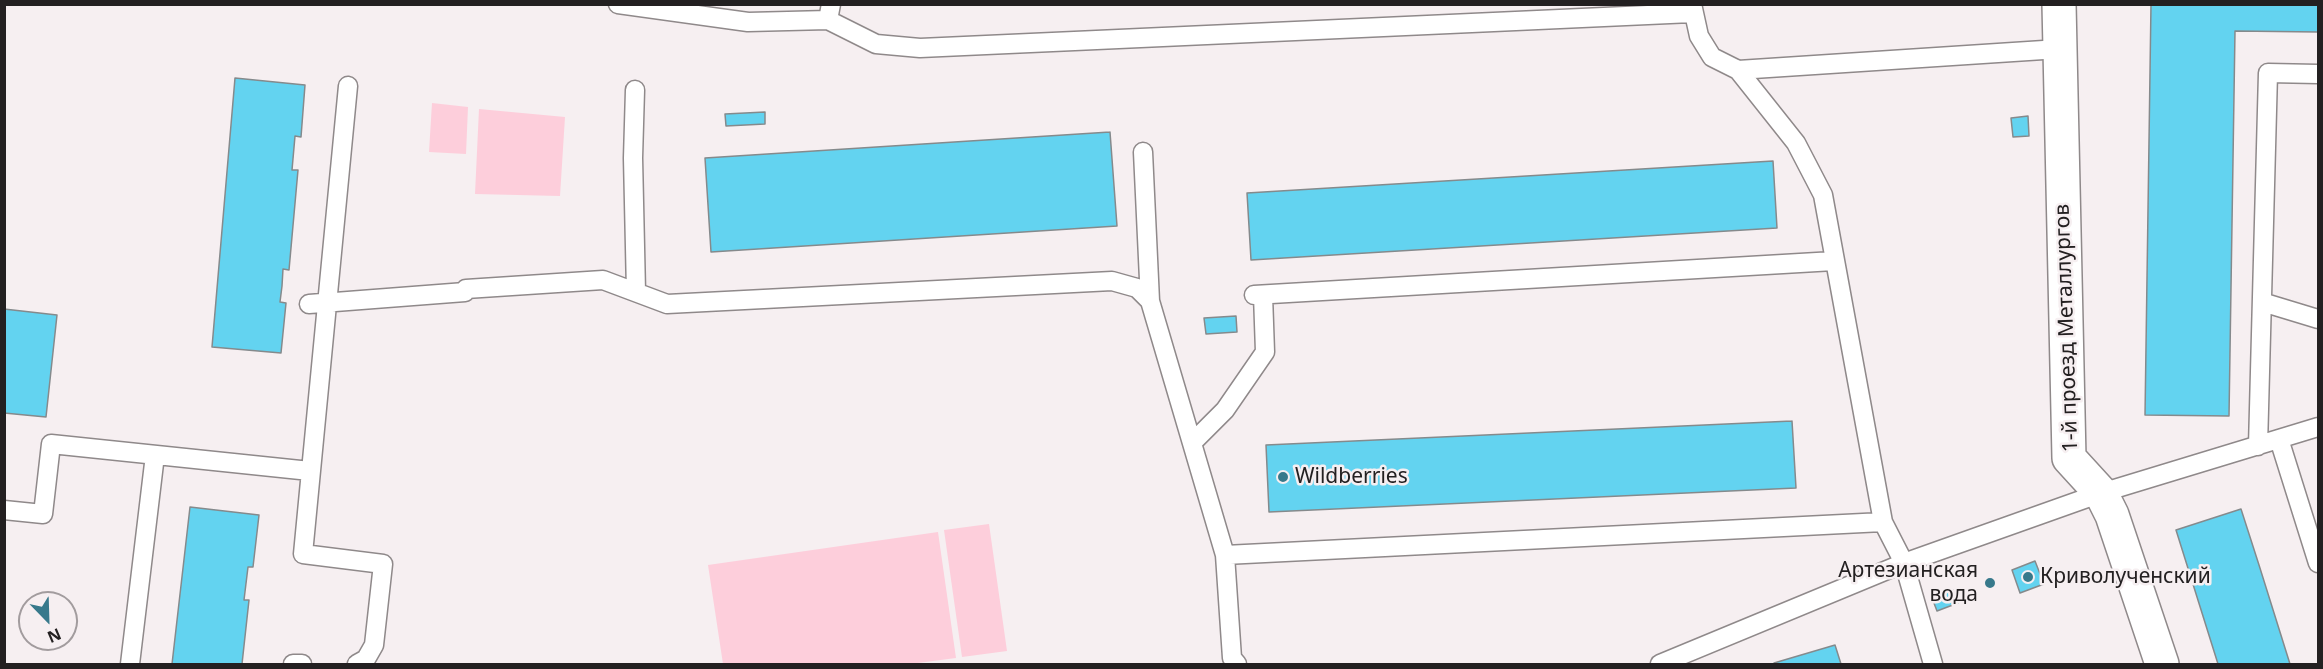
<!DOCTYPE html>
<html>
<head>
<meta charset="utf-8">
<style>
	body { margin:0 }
	#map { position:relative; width:2323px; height:669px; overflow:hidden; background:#f6eff1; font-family:"Noto Sans",sans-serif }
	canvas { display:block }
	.frame { position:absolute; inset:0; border:6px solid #232021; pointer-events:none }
	.north { position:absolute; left:18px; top:591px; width:60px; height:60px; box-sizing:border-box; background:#f6eff1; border:2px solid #a29c9e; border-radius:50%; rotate:157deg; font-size:16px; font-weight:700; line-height:24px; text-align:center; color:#232021 }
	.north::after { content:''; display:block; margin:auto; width:21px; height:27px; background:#37798b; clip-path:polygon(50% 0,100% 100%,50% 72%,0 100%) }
</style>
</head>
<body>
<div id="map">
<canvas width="2323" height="669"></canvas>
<div class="frame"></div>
<div class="north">N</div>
</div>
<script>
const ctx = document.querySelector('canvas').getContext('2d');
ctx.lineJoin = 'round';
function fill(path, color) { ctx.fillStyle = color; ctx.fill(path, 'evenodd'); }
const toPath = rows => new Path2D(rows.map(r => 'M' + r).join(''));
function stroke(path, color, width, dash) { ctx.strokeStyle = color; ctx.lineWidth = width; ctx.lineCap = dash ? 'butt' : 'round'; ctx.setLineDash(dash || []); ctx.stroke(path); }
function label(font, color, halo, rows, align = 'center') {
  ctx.font = font + ' "Noto Sans",sans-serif'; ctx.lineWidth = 5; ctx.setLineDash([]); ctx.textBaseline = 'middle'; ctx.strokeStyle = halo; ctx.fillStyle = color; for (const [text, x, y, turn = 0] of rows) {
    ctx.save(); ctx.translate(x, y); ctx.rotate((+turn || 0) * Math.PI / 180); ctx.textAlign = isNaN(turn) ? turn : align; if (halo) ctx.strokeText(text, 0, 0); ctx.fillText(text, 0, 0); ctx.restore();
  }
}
fill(toPath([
	[432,103,468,107,466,154,429,152],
	[479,109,565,117,560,196,475,194],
	[989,524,1007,651,962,657,944,530],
	[938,532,956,658,910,664,723,664,708,565]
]), '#fdcedb');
const building = toPath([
	[2151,4,2318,4,2318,32,2235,31,2229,416,2145,415,2151,4],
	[235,78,305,85,301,137,295,136,292,170,298,170,289,270,283,269,282,286,280,302,286,303,281,353,212,347,235,78],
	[765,112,765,124,726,126,725,114,765,112],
	[2028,116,2029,136,2013,137,2011,118,2028,116],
	[1110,132,1117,226,711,252,705,158,1110,132],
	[1773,161,1777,228,1251,260,1247,193,1773,161],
	[4,309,57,315,46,417,4,413,4,309],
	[1236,316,1237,332,1206,334,1204,318,1236,316],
	[1792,421,1796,488,1269,512,1266,445,1792,421],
	[190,507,259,515,253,567,248,567,244,600,249,600,242,664,172,664,190,507],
	[2241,509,2259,565,2290,664,2218,664,2176,530,2241,509],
	[2035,561,2044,584,2020,593,2012,570,2035,561],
	'1985 583a5 5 0 1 1 10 0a5 5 0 1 1-10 0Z',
	[1953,590,1958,603,1937,611,1932,598,1953,590],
	[1835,645,1841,664,1774,664,1774,663,1835,645]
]);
fill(building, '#63d3f0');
stroke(building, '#858a8c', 1.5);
const service = toPath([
	[618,4,748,22,828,20,831,4],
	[1692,4,1699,36,1712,57,1738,70,2059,49],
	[828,20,876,44,920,48,1692,13],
	[1738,70,1796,143,1823,195,1883,522,1904,563,1933,664],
	[348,86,303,554,383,564,374,645,366,659,357,664],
	[635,90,633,158,636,292],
	[1143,152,1150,301],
	[1254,295,1834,261],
	[2262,302,2318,319],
	[309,304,465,292,466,289,603,280,667,304,1112,281,1137,288,1150,301,1225,555,1232,658,1237,664],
	[2279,439,2318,563],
	[1192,443,1225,410,1265,352,1263,295],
	[2258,446,2268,73,2318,74],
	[4,510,43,514,51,444,310,471],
	[1225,555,1883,522],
	[130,664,155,455],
	[293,664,302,664],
	[1660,664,1904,563,2101,493,2318,427]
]);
const minor = toPath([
	[2059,4,2069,458,2101,493,2112,515,2162,664]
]);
stroke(service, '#8f898a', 21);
stroke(minor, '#8f898a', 36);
stroke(service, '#fff', 18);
stroke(minor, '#fff', 33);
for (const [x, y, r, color] of [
	[1283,477,6,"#37798b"],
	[2028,577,6,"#37798b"],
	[1990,583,6,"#37798b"]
]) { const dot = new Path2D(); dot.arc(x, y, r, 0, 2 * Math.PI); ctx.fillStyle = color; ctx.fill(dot); stroke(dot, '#f6eff1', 2); }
label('21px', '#232021', '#f6eff1', [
	["1-й проезд Металлургов",2067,328,-92]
]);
label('21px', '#232021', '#f6eff1', [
	["Wildberries",1295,477],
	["Артезианская",1978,571,"right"],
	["вода",1978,595,"right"],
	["Криволученский",2040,577]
], 'left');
</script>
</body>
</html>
